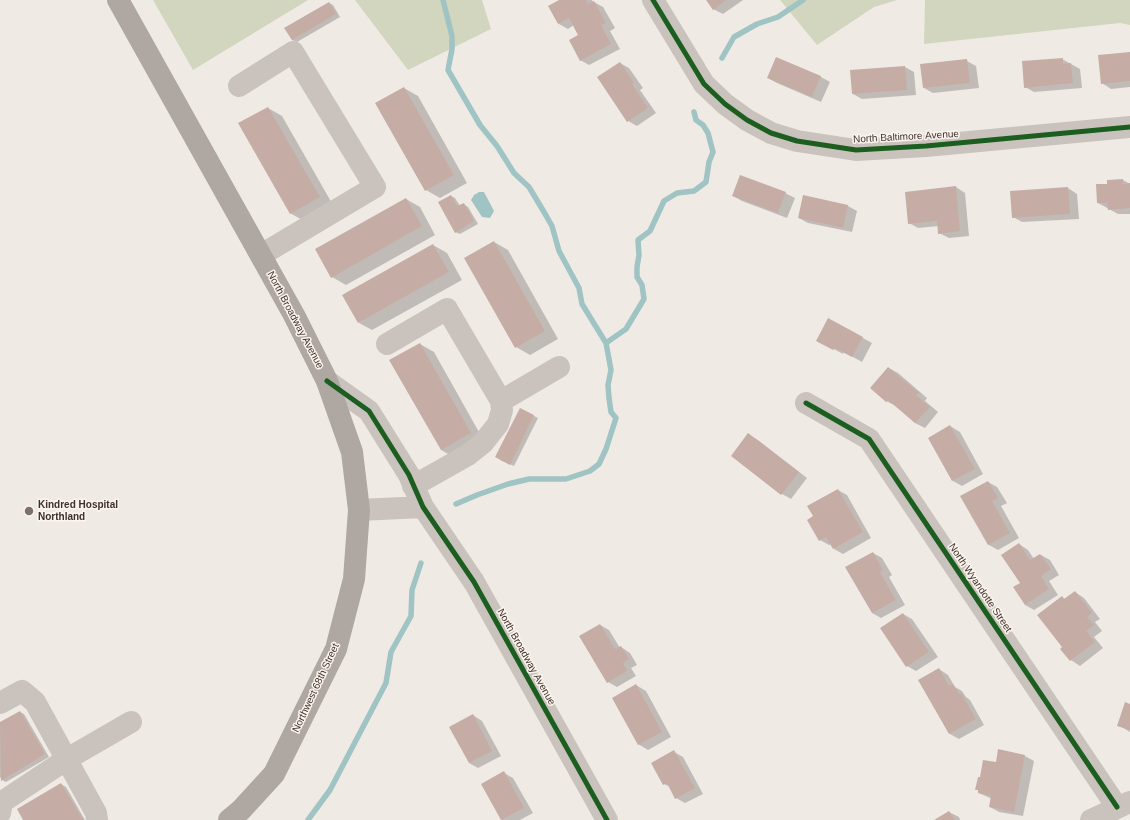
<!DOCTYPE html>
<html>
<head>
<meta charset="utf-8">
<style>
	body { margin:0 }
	canvas { display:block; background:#f0eae5 }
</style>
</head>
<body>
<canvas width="1130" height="820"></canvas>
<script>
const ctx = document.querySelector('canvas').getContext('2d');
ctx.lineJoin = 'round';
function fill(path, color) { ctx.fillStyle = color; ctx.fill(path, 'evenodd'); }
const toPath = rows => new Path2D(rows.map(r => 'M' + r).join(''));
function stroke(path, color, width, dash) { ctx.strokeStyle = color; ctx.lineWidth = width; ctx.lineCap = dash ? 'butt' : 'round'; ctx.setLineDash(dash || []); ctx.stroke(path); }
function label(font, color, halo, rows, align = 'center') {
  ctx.font = font + ' Arial,sans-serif'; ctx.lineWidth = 3; ctx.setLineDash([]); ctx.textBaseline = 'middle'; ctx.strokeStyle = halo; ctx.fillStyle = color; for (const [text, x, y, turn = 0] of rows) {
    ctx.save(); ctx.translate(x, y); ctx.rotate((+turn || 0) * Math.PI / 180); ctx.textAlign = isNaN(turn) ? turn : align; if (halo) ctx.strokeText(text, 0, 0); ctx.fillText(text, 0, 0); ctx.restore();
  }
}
fill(toPath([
	[153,0,308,0,193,70],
	[355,0,482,0,491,29,408,70],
	[780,0,897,0,874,7,817,45],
	[925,0,1130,0,1130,25,1120,23,924,44]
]), '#d2d6be');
fill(toPath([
	[479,192,484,192,494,211,490,218,482,217,471,200,474,195]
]), '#9fc4c3');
fill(toPath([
	[561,0,592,0,593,2,594,2,603,7,615,28,610,31,620,49,589,65,580,60,579,36,574,25,568,29,559,24],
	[707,0,743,0,723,14,713,9],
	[329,3,333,5,340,17,297,42,292,40,286,29],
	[1130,53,1130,87,1111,89,1102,83],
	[777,58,821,77,830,82,821,102,777,83,768,78],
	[1062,59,1080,69,1082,88,1034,92,1025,87],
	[967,61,976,66,979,88,933,93,924,88],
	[620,63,629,68,643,88,640,90,656,113,637,126,628,121],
	[905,67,914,72,916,95,862,99,853,94],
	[404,88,418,96,467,183,440,198,426,190],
	[268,108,282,116,333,205,304,221,290,213],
	[1123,180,1130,184,1130,214,1118,214,1098,203,1108,185],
	[956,187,965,193,969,236,949,238,939,233,939,226,918,228,909,223],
	[1068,188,1077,194,1079,219,1022,222,1013,217],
	[785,193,795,198,787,218,742,201,733,196],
	[451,196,455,198,460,206,463,204,468,207,478,224,460,234,455,232],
	[804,196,848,206,857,211,852,232,808,223,799,218],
	[406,199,420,207,435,235,346,285,332,277],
	[494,242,508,250,558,339,530,355,516,347],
	[433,245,447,253,462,280,372,330,359,323],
	[829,319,872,343,862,362,844,352,843,354,817,340],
	[420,344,434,352,484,441,455,458,441,450],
	[889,368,898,373,927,398,925,401,938,412,925,428,915,423,896,406,886,401],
	[520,409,538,418,514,466,500,460],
	[950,426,960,432,983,474,962,486,953,481],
	[749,435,758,440,807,478,791,499,782,494,732,456],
	[988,482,997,487,1007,503,1001,506,1019,538,998,550,989,545],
	[838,490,847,495,871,538,843,554,834,549,831,544,829,545,820,540,814,517],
	[1019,544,1028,550,1034,559,1041,555,1050,560,1059,575,1049,581,1058,595,1034,610,1025,605],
	[873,553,882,558,892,575,889,577,905,605,881,618,872,613],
	[1075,592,1084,598,1100,619,1095,622,1102,631,1094,637,1103,648,1080,666,1071,660,1061,649,1064,647,1062,597,1065,599],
	[903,614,912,619,938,657,916,671,907,666],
	[600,625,609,630,620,648,621,647,630,653,637,665,631,668,636,676,617,687,608,682],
	[939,669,948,675,955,687,962,691,966,697,970,700,984,725,959,739,950,734,920,680],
	[636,685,646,691,671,737,648,750,638,744],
	[1130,705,1130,732,1118,725],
	[20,712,24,714,49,757,6,782,2,780,0,777,0,723],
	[473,715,482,721,501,756,478,768,469,763],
	[674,752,683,757,703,794,685,803,676,798,670,787,664,784],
	[1025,756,1034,761,1023,816,999,812,990,807,992,799,979,793,979,791,976,789,996,763],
	[504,773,513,778,533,813,520,820,502,820,482,785],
	[61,784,66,787,85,820,24,820],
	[949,812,959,817,960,820,935,820]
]), '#0003');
stroke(toPath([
	[443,0,452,36,452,49,448,70,480,125,497,146,514,173,529,187,544,212,552,226,559,251,579,288,582,304,606,343],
	[722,58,734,37,757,24,778,17,803,0],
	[456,504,477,495,508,484,529,479,566,479,590,471,599,464,606,449,616,418,611,412,609,398,608,385,611,370,606,343,626,329,644,299,642,285,637,277,637,267,639,255,638,240,650,231,664,201,677,193,694,191,706,182,709,162,713,152,708,133,703,125,696,120,694,112],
	[308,820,330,790,386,683,391,652,411,616,412,590,421,563]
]), '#9fc4c3', 5.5);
fill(toPath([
	[559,0,586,0,588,4,594,1,606,23,601,25,611,44,580,61,569,40,578,35,569,18,558,24,548,6],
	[706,0,726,0,713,10],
	[329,2,336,14,292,40,284,28],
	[1130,52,1130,81,1101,84,1098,55],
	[776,57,821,76,812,97,767,78],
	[1063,58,1063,64,1071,63,1073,83,1024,88,1022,61],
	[967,59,970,83,923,88,920,64],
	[620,62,634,83,632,84,648,108,627,122,597,77],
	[905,66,907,90,852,94,850,70],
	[404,87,454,175,425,191,375,103],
	[268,107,320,197,290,214,238,123],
	[740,175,786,192,778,213,732,196],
	[1123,179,1123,184,1130,183,1130,208,1108,210,1107,203,1097,203,1096,184,1107,184,1107,180],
	[956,186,960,231,938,234,937,221,908,224,905,192],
	[1068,187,1070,214,1012,218,1010,191],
	[451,195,457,206,464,203,474,221,455,233,438,202],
	[803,195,848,205,843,228,798,218],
	[406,198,422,226,331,278,315,249],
	[494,241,545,331,515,348,464,258],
	[433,244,449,272,358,323,342,295],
	[828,318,863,337,852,357,835,348,833,350,816,341],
	[420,343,471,433,441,450,389,360],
	[888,367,919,393,916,395,930,407,915,423,888,400,886,402,870,388],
	[520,408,534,415,510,465,495,457],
	[950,425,975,469,952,481,928,438],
	[748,433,799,472,781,495,731,456],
	[988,481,998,498,992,501,1010,533,988,545,960,496],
	[838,489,863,532,833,549,826,537,819,541,807,520,813,516,807,506],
	[1019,543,1030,560,1040,554,1051,569,1041,576,1049,589,1025,605,1013,587,1020,583,1001,555],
	[873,552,883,570,880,572,896,600,872,613,845,567],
	[1075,591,1092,613,1087,617,1094,625,1086,631,1095,642,1070,661,1060,649,1062,647,1037,615,1062,596,1064,599],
	[903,613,929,652,906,667,880,628],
	[600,624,615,649,621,646,629,659,623,663,627,671,607,683,579,636],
	[939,668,949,686,953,684,959,694,961,693,976,719,949,734,918,680],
	[636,684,662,732,638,745,612,698],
	[1125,702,1130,704,1130,730,1117,726],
	[20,711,45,754,1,781,0,722],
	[473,714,492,751,469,763,449,727],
	[998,749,1025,755,1014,812,989,807,991,796,978,793,978,790,975,790,978,777,980,777,983,760,996,762],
	[674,750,695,788,675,799,667,783,663,785,651,763],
	[504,771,524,808,501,820,481,784],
	[61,783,83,820,23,820,17,809],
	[949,811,955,820,934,820]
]), '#c5ada5');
stroke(toPath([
	[653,0,704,84,725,104,747,120,771,133,797,141,856,150,926,146,1130,127],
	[239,86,293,52,375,187,261,255],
	[387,344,447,309,501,401,502,410,498,424,483,443,468,455,413,486],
	[327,381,369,411,409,475,423,507,474,582,607,820],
	[501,401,559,367],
	[806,403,869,439,1117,807],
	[359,510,423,507],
	[0,703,22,691,35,702,96,813,97,820],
	[0,813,2,802,67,759,131,722],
	[1091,820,1130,802]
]), '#cac3bd', 22);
stroke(toPath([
	[118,0,294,315,327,381,352,452,359,510,354,579,336,649,274,774,241,810,229,820]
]), '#afa7a2', 22);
stroke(toPath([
	[653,0,704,84,725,104,747,120,771,133,797,141,856,150,926,146,1130,127],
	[327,381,369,411,409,475,423,507,474,582,607,820],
	[806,403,869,439,1117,807]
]), '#1b5e20', 5);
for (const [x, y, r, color] of [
	[29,511,5,"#7b706b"]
]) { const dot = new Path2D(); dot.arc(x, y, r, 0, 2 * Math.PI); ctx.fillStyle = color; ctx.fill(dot); stroke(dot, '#fcf5ed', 1.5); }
label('10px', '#3c2f2a', '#fcf5ed', [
	["North Baltimore Avenue",906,137,-3],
	["North Broadway Avenue",295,320,62],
	["North Wyandotte Street",980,588,56],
	["North Broadway Avenue",526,657,61],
	["Northwest 68th Street",316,688,-65]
]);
label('bold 10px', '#3c2f2a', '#fcf5ed', [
	["Kindred Hospital",38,505],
	["Northland",38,517]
], 'left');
</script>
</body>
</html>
